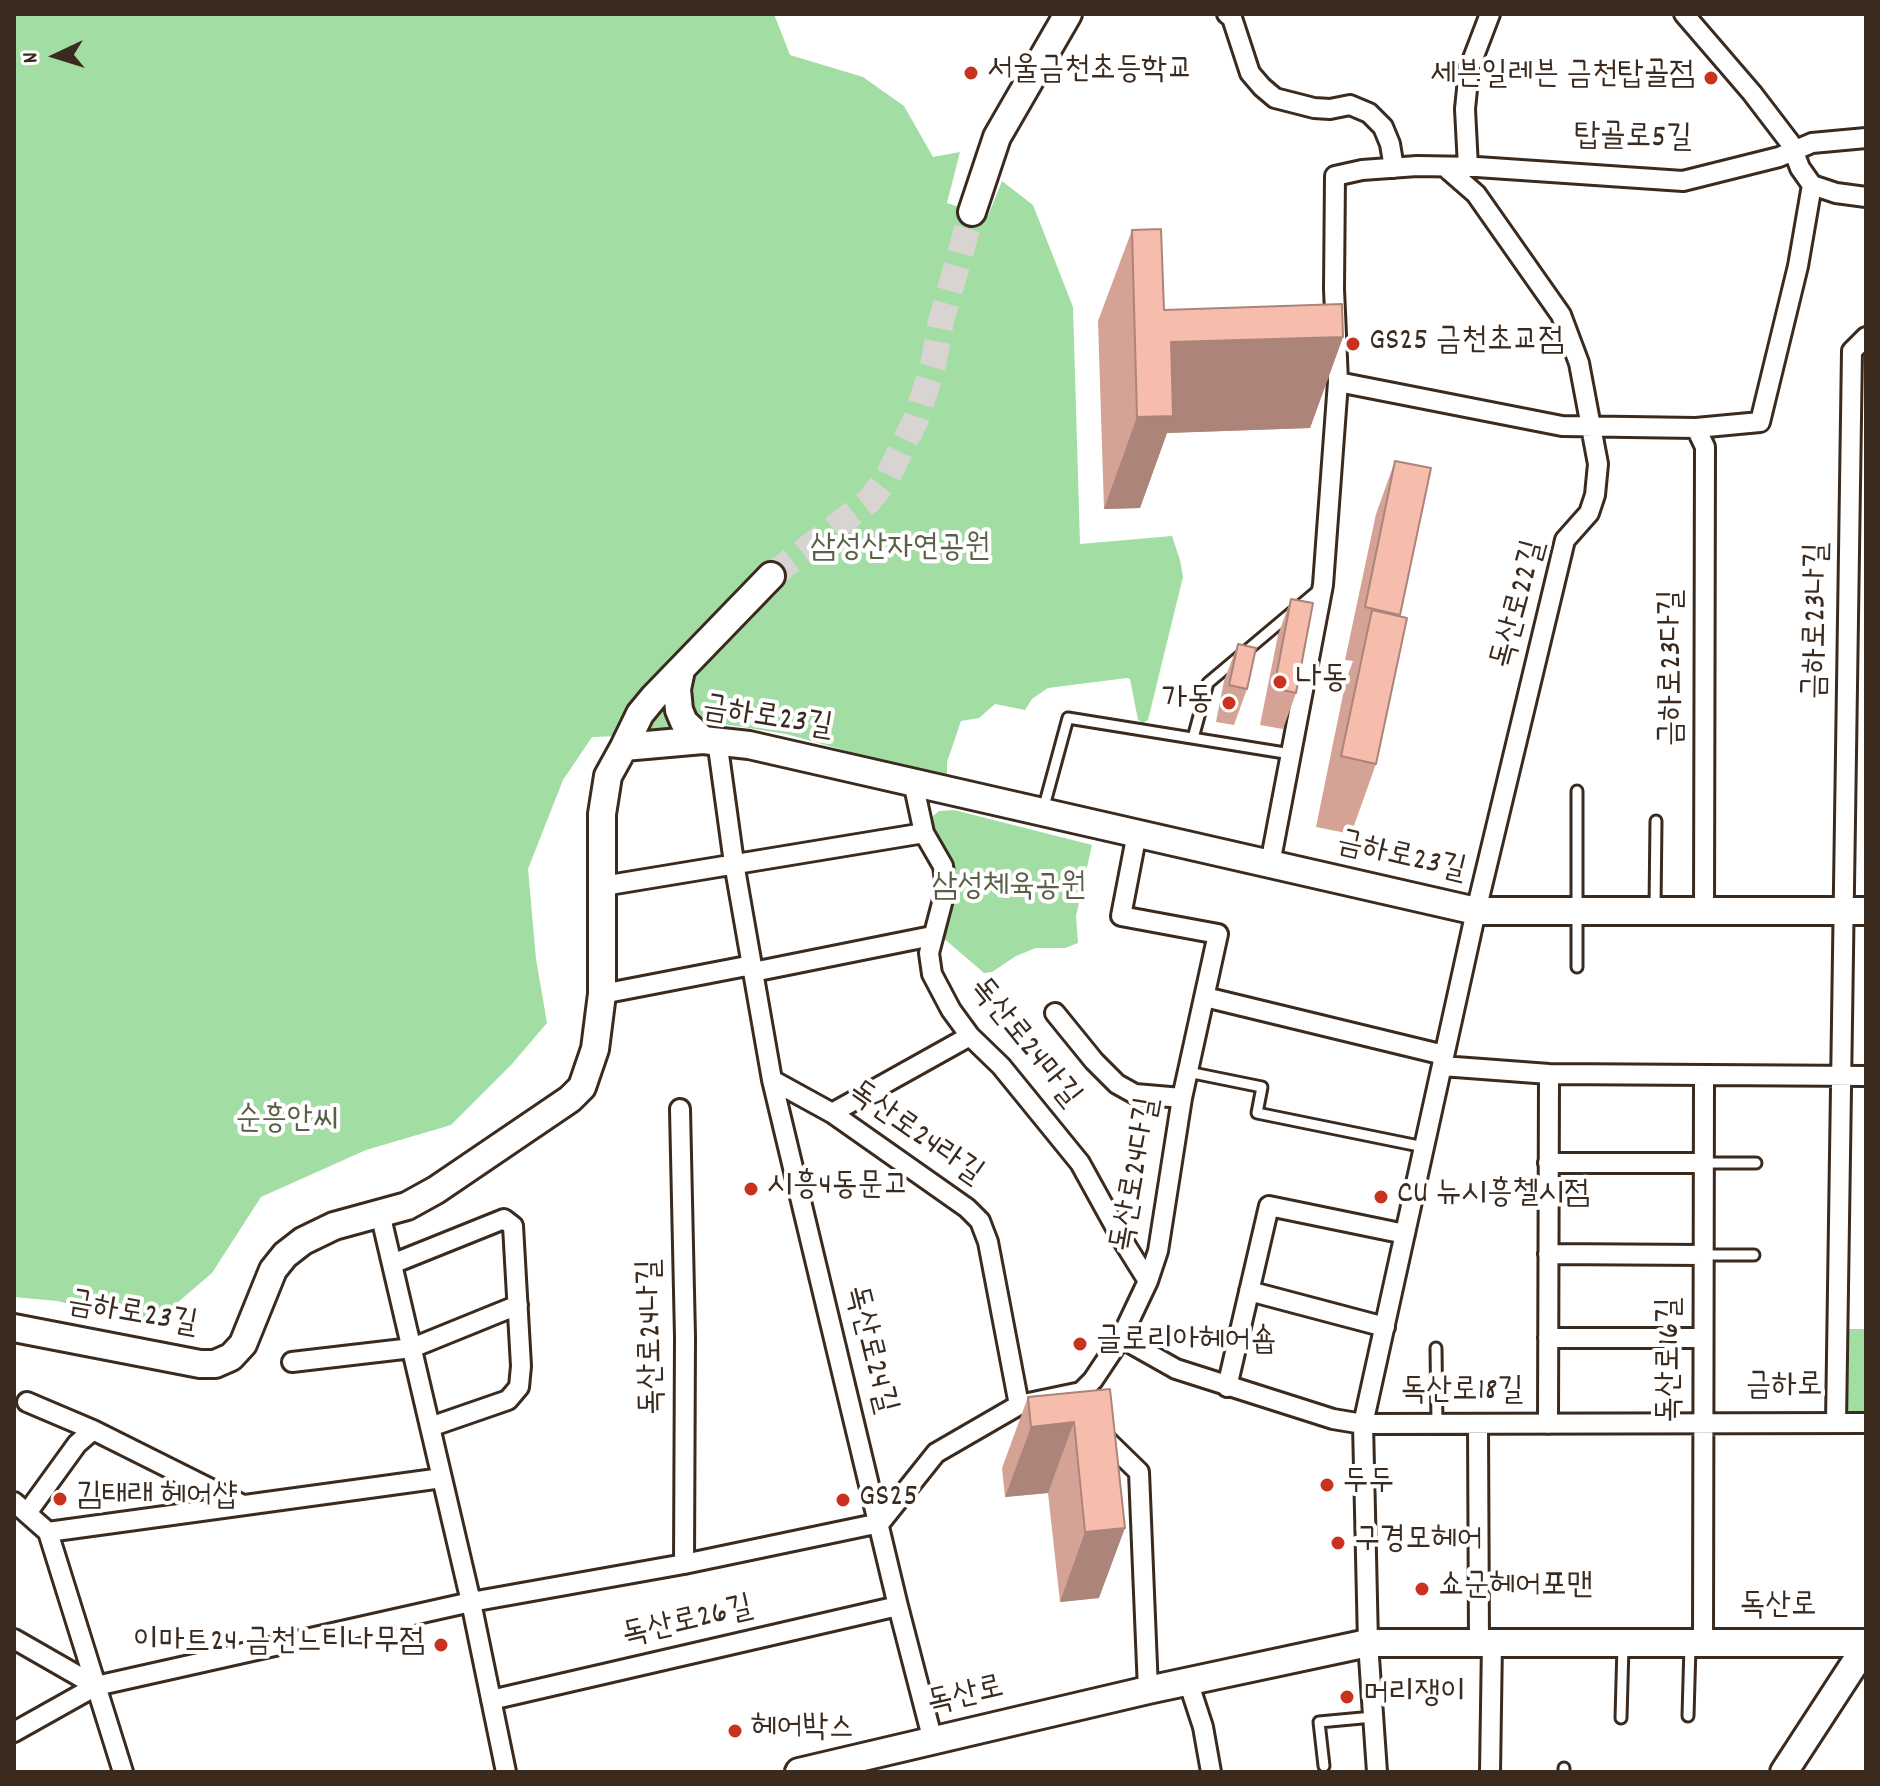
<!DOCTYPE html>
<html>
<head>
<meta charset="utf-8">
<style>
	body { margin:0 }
	#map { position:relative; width:1880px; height:1786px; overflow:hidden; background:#fff; font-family:Dekko,sans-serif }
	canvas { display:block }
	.frame { position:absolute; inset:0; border:16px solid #3b2a1e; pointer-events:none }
	.north { position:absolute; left:16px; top:16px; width:80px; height:80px; -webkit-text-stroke:6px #fff; paint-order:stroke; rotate:266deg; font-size:22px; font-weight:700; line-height:32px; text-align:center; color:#3b2a1e }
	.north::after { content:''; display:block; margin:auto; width:28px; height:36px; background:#3b2a1e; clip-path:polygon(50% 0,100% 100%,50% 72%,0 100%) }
</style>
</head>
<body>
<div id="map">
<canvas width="1880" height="1786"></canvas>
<div class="frame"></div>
<div class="north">N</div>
</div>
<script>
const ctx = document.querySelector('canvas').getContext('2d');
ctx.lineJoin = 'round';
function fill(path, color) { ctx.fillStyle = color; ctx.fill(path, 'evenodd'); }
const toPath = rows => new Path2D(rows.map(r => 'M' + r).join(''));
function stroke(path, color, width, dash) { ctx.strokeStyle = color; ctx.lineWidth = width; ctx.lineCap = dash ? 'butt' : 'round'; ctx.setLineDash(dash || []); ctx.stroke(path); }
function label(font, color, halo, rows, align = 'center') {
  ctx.font = font + ' Dekko,"Poor Story",sans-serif'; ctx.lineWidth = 8; ctx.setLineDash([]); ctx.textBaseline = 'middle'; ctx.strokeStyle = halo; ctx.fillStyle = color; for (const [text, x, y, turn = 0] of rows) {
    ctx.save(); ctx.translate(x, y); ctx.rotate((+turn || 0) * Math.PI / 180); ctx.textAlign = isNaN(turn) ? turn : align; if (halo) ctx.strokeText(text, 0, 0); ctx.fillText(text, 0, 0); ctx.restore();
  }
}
fill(toPath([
	[14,14,774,14,790,55,863,77,904,106,933,157,960,152,947,203,988,216,1002,181,1033,205,1073,307,1080,544,1172,536,1180,560,1183,577,1148,720,1143,723,1138,720,1130,679,1127,678,1048,688,1032,699,1025,710,995,704,979,718,961,721,947,762,947,779,786,734,723,724,678,726,651,735,592,737,563,780,528,869,536,959,547,1023,512,1064,451,1125,366,1150,261,1197,212,1273,170,1309,134,1320,57,1301,14,1297,16,1140,14,1050],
	[954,810,1092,845,1076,916,1078,943,1065,948,1036,948,1016,956,992,972,984,973,934,930,943,904,928,820,939,811],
	[1845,1329,1866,1329,1866,1416,1850,1415,1845,1402]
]), '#a2dda4');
stroke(toPath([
	[771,576,869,501,887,478,916,419,933,366,941,321,972,212]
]), '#d8d4d2', 26, [26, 13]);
const lane = toPath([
	[1193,738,1208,683,1321,588],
	[1043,810,1068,718,1291,754],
	[1655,907,1656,821],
	[1577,967,1577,791],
	[1188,1072,1262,1087,1257,1113,1424,1147],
	[1703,1163,1756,1163],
	[1703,1255,1754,1255],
	[1436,1348,1437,1424],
	[1688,1716,1690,1646],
	[1621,1718,1623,1646],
	[1324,1766,1319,1722,1373,1717],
	[1564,1768,1564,1772]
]);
const street = toPath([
	[1227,14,1232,18,1250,73,1262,87,1275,98,1314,108,1330,109,1350,105,1369,113,1383,127,1390,144,1394,168],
	[1684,14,1752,93,1791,144,1800,168,1812,185,1836,193,1866,197],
	[1468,167,1465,109,1469,69,1490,14],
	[1338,382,1562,426,1696,428,1760,422,1798,266,1812,185],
	[1696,428,1705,447,1704,911],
	[717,740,734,863,772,1080,898,1606,933,1741],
	[913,782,924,833,943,866,946,888,929,953,932,974,951,1010,970,1036,1001,1066,1080,1163,1123,1241,1148,1281],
	[1270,864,1323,585,1338,382,1334,289,1335,176,1362,170,1417,166,1477,167,1683,181,1779,157,1812,143,1866,138],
	[603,886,924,833],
	[753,972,932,936],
	[602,994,752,965],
	[1205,997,1444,1055],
	[1055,1013,1094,1061,1117,1084,1135,1094,1182,1098],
	[1442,1066,1549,1074,1866,1076],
	[772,1080,832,1113,967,1208,980,1221,988,1242,1019,1405],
	[680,1109,685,1337,684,1564],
	[832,1113,970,1036],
	[1548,1163,1703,1163],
	[380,1213,471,1602,506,1772],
	[1548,1254,1703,1255],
	[392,1264,504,1219,513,1226,521,1366,519,1387,508,1400,430,1427],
	[1249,1291,1385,1327],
	[1121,1338,1176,1369,1333,1419,1363,1424,1866,1423],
	[1548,1338,1703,1338],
	[292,1362,412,1348,518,1305],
	[1227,1387,1269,1206,1405,1234],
	[27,1402,93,1430,243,1505],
	[1836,1423,1852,351,1866,337],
	[1478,1424,1479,1643],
	[1548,1424,1549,1074],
	[1100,1434,1139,1472,1148,1690],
	[14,1502,48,1532,123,1772],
	[27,1513,77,1444,93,1430],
	[48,1532,442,1478],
	[14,1639,96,1686],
	[1703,1643,1704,1077],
	[1188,1681,1203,1727,1211,1772],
	[491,1700,898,1606],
	[14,1732,96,1686,471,1602,684,1564,880,1523,936,1453,1019,1405,1081,1392,1093,1380,1121,1338,1148,1281,1158,1251,1182,1098,1218,934,1121,916,1137,833],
	[1377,1772,1368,1643,1363,1424,1476,911,1565,540,1589,513,1595,495,1598,464,1579,363,1561,315,1476,194,1445,167],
	[1490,1772,1492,1643]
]);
const secondary = toPath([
	[972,212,997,137,1068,14],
	[681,670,677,689,679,710,684,722,703,740],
	[624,747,640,714,654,697,771,576],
	[14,1328,200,1364,215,1364,231,1357,243,1344,273,1270,285,1255,303,1241,334,1226,407,1206,436,1190,570,1099,582,1087,595,1049,602,994,602,814,608,776,624,747,703,740,749,745,1476,911,1866,911],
	[799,1772,1148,1690,1368,1643,1866,1643],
	[1784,1772,1866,1646]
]);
stroke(lane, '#3b2a1e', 15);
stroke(street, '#3b2a1e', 24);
stroke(secondary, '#3b2a1e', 32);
stroke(lane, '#fff', 9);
stroke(street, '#fff', 18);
stroke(secondary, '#fff', 26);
fill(toPath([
	[1132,230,1164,310,1343,337,1310,428,1167,433,1140,508,1104,509,1098,321],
	[1395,461,1431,468,1400,616,1376,764,1351,834,1316,827,1346,680,1353,661,1345,660,1376,514],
	[1291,599,1296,693,1283,729,1260,725,1278,635],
	[1238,644,1247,689,1234,725,1216,722,1224,681],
	[1110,1389,1099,1598,1060,1602,1048,1493,1005,1497,1002,1468,1028,1397]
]), '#d4a395');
fill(toPath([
	[1343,337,1310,428,1167,433,1140,508,1104,509,1137,417,1171,342],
	[1074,1422,1048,1493,1005,1497,1031,1427],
	[1125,1528,1099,1598,1060,1602,1085,1532]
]), '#ac8479');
const building = toPath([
	[1161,229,1164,310,1342,304,1343,337,1171,342,1173,416,1137,417,1132,230,1161,229],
	[1395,461,1431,468,1400,615,1365,607,1395,461],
	[1291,599,1313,603,1296,693,1274,688,1291,599],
	[1372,610,1407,618,1376,764,1341,756,1372,610],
	[1238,644,1256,648,1247,689,1229,685,1238,644],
	[1110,1389,1125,1528,1085,1532,1074,1422,1031,1427,1028,1397,1110,1389]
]);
fill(building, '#f6bdad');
stroke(building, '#ac8479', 2);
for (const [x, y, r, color] of [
	[971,73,8,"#c8321e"],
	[1711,78,8,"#c8321e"],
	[1353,344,8,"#c8321e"],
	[1280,682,8,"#c8321e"],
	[1229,703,8,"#c8321e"],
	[751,1189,8,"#c8321e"],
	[1381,1197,8,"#c8321e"],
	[1080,1344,8,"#c8321e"],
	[1327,1485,8,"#c8321e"],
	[60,1499,8,"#c8321e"],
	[843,1500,8,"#c8321e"],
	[1338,1543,8,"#c8321e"],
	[1422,1589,8,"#c8321e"],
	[441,1645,8,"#c8321e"],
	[1347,1697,8,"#c8321e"],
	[735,1731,8,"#c8321e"]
]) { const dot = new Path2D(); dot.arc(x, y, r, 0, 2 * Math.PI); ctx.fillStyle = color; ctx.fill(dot); stroke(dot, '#fff', 3); }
label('32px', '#3b2a1e', '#fff', [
	["서울금천초등학교",987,73],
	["세븐일레븐 금천탑골점",1695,78,"right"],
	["GS25 금천초교점",1369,344],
	["나동",1296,682],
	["가동",1213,703,"right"],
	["시흥4동문고",767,1189],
	["CU 뉴시흥첼시점",1397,1197],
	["글로리아헤어숍",1096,1344],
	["두두",1343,1485],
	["김태래 헤어샵",76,1499],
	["GS25",859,1500],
	["구경모헤어",1354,1543],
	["쇼군헤어포맨",1438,1589],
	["이마트24 금천느티나무점",425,1645,"right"],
	["머리쟁이",1363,1697],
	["헤어박스",751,1731]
], 'left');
label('32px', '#3b2a1e', '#fff', [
	["탑골로5길",1633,140,1],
	["독산로22길",1521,605,-75],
	["금하로23나길",1819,621,-89],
	["금하로23다길",1675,668,-90],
	["금하로23길",767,720,9],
	["금하로23길",1401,859,13],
	["독산로24마길",1023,1044,51],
	["독산로24라길",914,1135,35],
	["독산로24다길",1138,1175,-80],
	["금하로23길",132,1316,10],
	["독산로24나길",654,1337,-91],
	["독산로24길",868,1350,76],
	["독산로16길",1673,1360,-90],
	["금하로",1784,1389],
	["독산로18길",1462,1394],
	["독산로",1778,1609],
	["독산로26길",688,1624,-13],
	["독산로",966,1698,-13]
]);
label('32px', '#5a6046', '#fff', [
	["삼성산자연공원",900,551],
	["삼성체육공원",1009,890],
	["순흥안씨",287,1123]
]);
</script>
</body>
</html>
